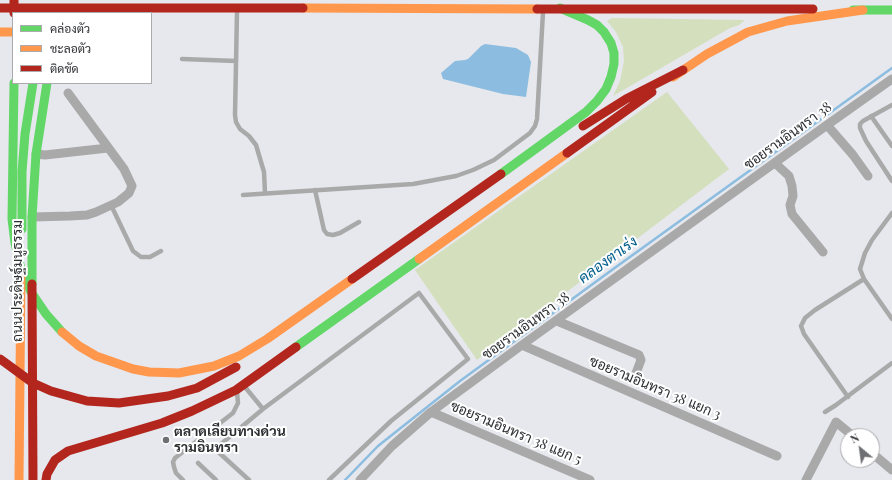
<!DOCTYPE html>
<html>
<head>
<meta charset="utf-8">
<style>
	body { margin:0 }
	#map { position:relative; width:892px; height:480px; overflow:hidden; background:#e6e8ed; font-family:"Playfair Display",Sarabun,serif }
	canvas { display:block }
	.legend { position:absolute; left:12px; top:12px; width:140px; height:72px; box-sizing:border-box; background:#fff; border:1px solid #ababad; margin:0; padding:5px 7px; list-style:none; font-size:12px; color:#2d2e32 }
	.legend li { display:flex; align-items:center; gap:8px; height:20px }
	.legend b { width:20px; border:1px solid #ababad }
	.north { position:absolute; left:840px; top:428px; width:40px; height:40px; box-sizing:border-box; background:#fff; border:1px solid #ababad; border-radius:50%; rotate:331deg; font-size:11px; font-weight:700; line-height:16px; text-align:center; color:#2d2e32 }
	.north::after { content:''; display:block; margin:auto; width:14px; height:18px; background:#6e6f73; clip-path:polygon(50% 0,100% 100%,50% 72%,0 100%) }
</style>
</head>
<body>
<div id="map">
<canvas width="892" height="480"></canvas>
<ul class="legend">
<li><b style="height:5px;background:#63d668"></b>คล่องตัว</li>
<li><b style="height:5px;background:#ff974d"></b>ชะลอตัว</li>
<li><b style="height:5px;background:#b3261e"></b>ติดขัด</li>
</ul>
<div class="north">N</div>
</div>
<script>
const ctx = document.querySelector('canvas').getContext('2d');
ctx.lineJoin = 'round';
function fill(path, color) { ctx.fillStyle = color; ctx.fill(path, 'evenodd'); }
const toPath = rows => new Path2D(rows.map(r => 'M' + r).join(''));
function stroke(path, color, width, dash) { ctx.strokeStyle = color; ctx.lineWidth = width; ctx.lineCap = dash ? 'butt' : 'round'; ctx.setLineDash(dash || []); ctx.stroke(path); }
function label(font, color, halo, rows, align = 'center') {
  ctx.font = font + ' "Playfair Display",Sarabun,serif'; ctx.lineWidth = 4; ctx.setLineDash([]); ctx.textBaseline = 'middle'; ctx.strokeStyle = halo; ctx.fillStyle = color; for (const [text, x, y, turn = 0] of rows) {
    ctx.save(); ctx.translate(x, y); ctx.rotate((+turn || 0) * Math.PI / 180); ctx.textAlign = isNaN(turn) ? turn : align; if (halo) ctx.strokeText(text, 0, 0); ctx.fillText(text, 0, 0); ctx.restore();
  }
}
fill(toPath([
	[612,18,745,20,739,25,730,28,613,96,620,81,624,61,623,47,616,32,607,21],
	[667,92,729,169,477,360,415,270]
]), '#d4dfbd');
fill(toPath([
	[485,44,516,48,528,55,531,62,526,97,503,94,443,79,441,73,455,61,465,60,468,59,481,46]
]), '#8cbde0');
stroke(toPath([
	[345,480,378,446,460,381,616,267,892,68]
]), '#8cbde0', 2.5);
stroke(toPath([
	[237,11,235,115,236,122,240,129,249,136,256,145,264,172,265,193],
	[182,59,236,61],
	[892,105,863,121,860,124,860,128,866,141,892,181],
	[871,116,892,146],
	[315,190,324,230,327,234,333,235,340,233,359,222],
	[243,195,413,184,456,176,473,170,494,160,530,133,535,126,537,119,543,12],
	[111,205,133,251,141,257,150,257,161,251],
	[892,213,872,240,865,253,860,269,864,279,892,319],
	[245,387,263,409],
	[848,397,804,334,801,326,805,318,815,310,864,279],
	[825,412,836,405,892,363],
	[198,463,216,480],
	[183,480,176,473,174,467,173,462,175,458,233,413,238,403,237,392],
	[249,480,215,449,263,409,419,293,468,359,391,421,329,480]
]), '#aaa9aa', 4.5);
stroke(toPath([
	[827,125,853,155,868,176],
	[36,154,45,155,108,148],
	[775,163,789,176,792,186,793,196,790,205,792,214,823,252],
	[32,217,70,216,87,215,96,212,118,202,129,193,132,186,124,169,68,93],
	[557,321,639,355,641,360,636,373],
	[522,345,777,456],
	[431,412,590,480],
	[872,453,892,470],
	[360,480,392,446,431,412,522,345,827,125,892,79],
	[806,480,836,422,853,436]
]), '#aaa9aa', 9);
stroke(toPath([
	[853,10,892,10],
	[14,83,12,219,15,243,21,269,31,292,46,314,62,332],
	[501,174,586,112,597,101,606,89,611,77,614,64,614,53,611,43,604,32,597,25,588,20,560,8],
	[22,229,22,172,25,134,33,83],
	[32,284,32,217,36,154,47,83],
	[296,347,419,259]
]), '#63d668', 9);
stroke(toPath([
	[303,8,537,9],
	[0,32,13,32],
	[673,77,707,54,748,32,787,21,863,10],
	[419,259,567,153],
	[62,332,79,346,96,356,133,369,149,372,179,373,214,366,239,356,267,339,352,279],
	[19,480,21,271]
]), '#ff974d', 9);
stroke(toPath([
	[14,0,14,13],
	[0,8,303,8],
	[537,9,813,9],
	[583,126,626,99,683,70],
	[567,153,652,92],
	[352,279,501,174],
	[32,284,33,480],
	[0,359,33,383,51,391,87,401,119,403,168,396,197,388,236,367],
	[46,480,47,474,55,460,68,451,162,423,192,411,236,390,296,347]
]), '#b3261e', 9);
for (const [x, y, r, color] of [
	[166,440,4,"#6e6f73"]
]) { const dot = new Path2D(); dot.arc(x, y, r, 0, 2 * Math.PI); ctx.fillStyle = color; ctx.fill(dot); stroke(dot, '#fff', 1.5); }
label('14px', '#2d2e32', '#fff', [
	["ซอยรามอินทรา 38",788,136,-36],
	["ถนนประดิษฐ์มนูธรรม",18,281,-90],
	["ซอยรามอินทรา 38",526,326,-36],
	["ซอยรามอินทรา 38 แยก 3",655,388,23],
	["ซอยรามอินทรา 38 แยก 5",516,433,23]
]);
label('bold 14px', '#2d2e32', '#fff', [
	["ตลาดเลียบทางด่วน",174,432],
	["รามอินทรา",174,448]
], 'left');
label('italic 15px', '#015d8a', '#fff', [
	["คลองตาเร่ง",608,260,-36]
]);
</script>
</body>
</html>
